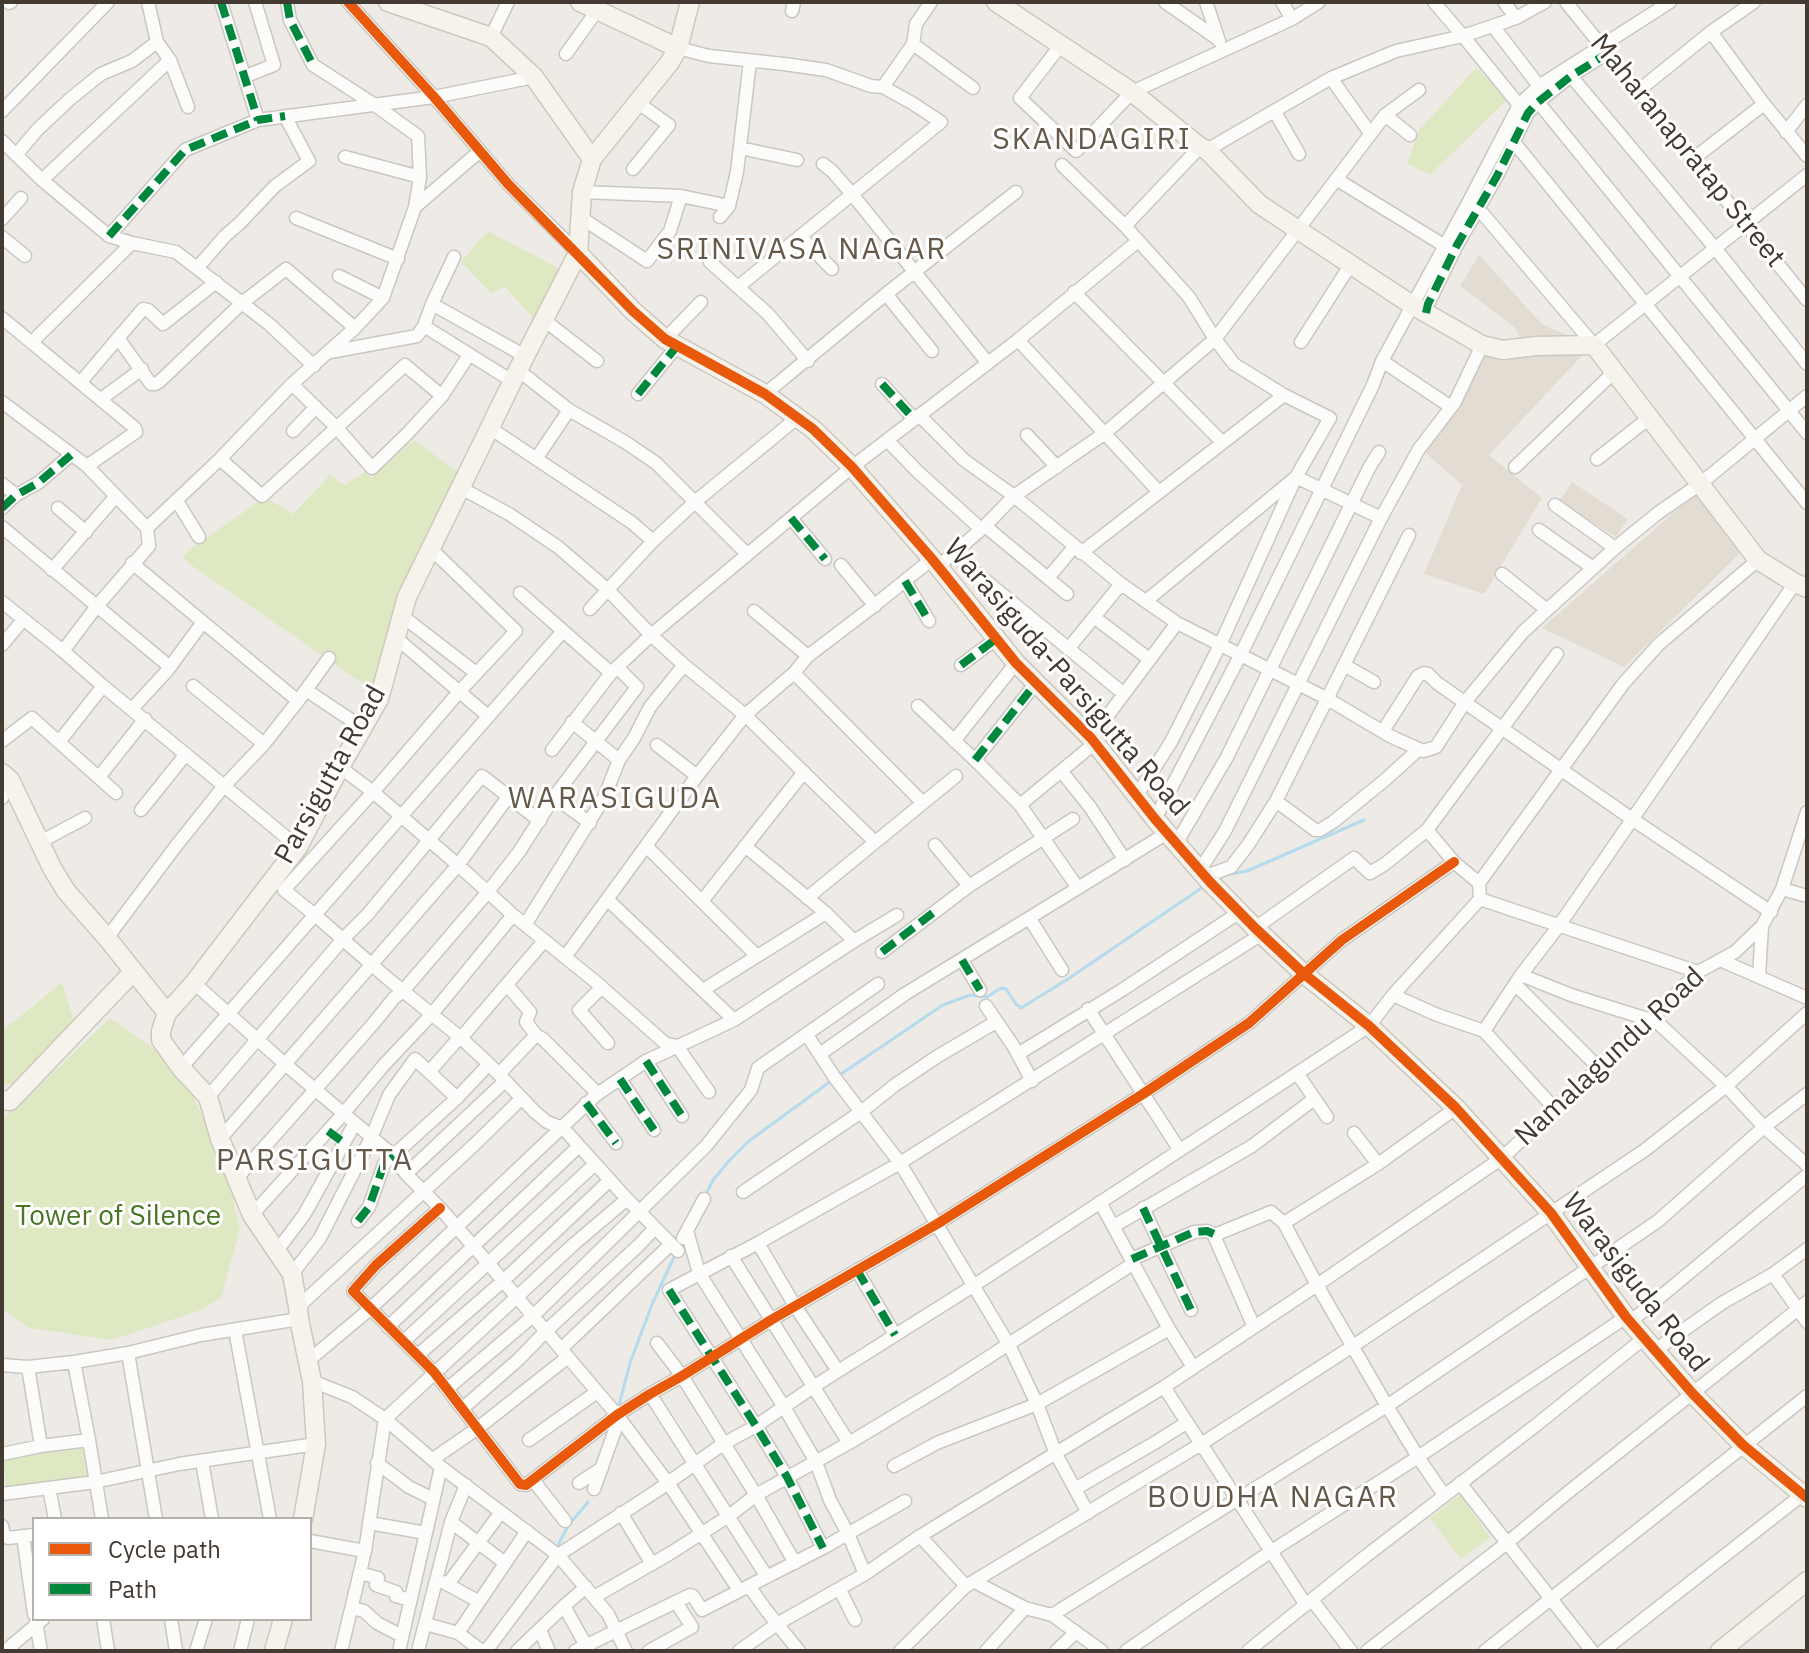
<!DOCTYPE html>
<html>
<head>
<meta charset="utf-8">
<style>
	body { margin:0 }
	#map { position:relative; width:1809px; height:1653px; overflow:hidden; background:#eeebe6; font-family:"IBM Plex Sans",sans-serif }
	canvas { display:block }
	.frame { position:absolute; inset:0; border:4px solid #433b32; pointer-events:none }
	.legend { position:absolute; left:32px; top:1517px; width:280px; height:104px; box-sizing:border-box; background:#fff; border:2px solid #b4b1ad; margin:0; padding:10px 14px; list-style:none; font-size:24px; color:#433b32 }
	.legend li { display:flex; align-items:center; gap:16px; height:40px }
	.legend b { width:40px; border:2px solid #b4b1ad }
</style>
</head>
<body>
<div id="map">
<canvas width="1809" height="1653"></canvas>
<div class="frame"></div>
<ul class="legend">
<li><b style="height:10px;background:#e8590c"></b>Cycle path</li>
<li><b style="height:10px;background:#00873e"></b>Path</li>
</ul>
</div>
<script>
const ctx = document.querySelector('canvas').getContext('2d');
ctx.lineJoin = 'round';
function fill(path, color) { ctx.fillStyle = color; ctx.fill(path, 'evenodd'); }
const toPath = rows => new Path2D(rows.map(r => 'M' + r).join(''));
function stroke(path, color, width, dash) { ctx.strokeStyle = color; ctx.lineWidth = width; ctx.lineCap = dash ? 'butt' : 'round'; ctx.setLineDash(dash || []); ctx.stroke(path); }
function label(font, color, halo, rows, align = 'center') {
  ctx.font = font + ' "IBM Plex Sans",sans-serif'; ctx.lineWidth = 6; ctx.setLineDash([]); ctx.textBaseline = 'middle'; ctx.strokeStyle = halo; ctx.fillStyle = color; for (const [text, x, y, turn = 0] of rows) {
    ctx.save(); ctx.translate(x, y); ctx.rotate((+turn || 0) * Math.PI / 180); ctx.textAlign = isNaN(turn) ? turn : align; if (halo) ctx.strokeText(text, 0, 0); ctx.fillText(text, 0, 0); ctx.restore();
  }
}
fill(toPath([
	[1479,255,1542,324,1591,346,1489,455,1542,498,1484,594,1424,574,1462,485,1422,450,1485,348,1529,353,1514,327,1460,286],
	[1572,482,1628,519,1616,537,1559,502],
	[1696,493,1743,550,1624,667,1542,628]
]), '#e3dcd3');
fill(toPath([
	[1476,68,1508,99,1430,175,1407,163,1419,130],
	[490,232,562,270,537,322,505,287,491,293,461,262,484,235],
	[414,440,458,472,378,694,188,563,183,557,190,549,265,497,293,514,330,475,345,485,365,472,371,478],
	[62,982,75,1025,22,1084,2,1084,2,1029,16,1020],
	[110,1018,153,1048,191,1091,227,1172,240,1229,221,1298,201,1310,112,1340,29,1328,2,1309,2,1118,35,1090],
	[81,1442,88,1481,6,1490,2,1451],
	[1460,1495,1490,1537,1461,1559,1430,1518]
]), '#dee9c4');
stroke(toPath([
	[1220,878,1226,875,1247,871,1364,820],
	[838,1076,943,1005,970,995,987,997,1001,988,1006,989,1016,1004,1021,1008,1068,979,1203,887],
	[705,1196,713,1180,730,1160,749,1141,831,1081],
	[619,1405,630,1363,653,1302,675,1255],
	[557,1547,568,1526,588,1502]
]), '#b4dbee', 3);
const street = toPath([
	[148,2,157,42,170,60,188,107],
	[221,2,258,120],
	[287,2,290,20,313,65,372,103,418,136,420,177,415,207],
	[348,2,434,97,508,184,578,253],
	[1165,2,1218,39],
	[1206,2,1219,41],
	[1282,2,1292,19],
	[1434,2,1463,36,1519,105],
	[1504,2,1516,18],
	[1566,2,1807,300],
	[9,3,11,2],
	[792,11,794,2],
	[1493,26,1539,86],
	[1711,32,1764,104,1807,156],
	[491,37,508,2],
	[913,44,973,88],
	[1060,46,1020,98,1076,151,1132,92,1292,19,1319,2],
	[678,48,709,56,784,64,826,70,871,86,883,87,912,103,941,122,739,286],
	[566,54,598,9],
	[246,76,274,65,255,2],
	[1571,76,1715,248,1807,364],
	[1331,78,1370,133],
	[883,87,913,44,916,24,931,2],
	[1638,91,1711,32,1754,2],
	[1538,102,1807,433],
	[2,111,108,2],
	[1275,112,1299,154],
	[1385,115,1419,90],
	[1786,132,1807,105],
	[2,141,42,180,109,236,132,243,176,252,269,324,314,366],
	[1513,141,1807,503],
	[740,148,797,160],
	[1207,150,1331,78,1396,51,1463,36,1516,18,1545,2],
	[16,155,38,129,70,99,101,74,132,61,157,42],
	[345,157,420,177],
	[1693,159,1764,104],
	[823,164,832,171,852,194,987,362],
	[1062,165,1125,226,1189,297,1215,339,1234,364,1284,395,1330,418,1296,477,1146,601],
	[633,169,669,125,637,102],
	[1336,179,1445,246],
	[42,180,170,60],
	[582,192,681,196,729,206],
	[1477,210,1483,214,1594,345,1807,175],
	[580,217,647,261,670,231,681,196],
	[720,217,729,206,737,172,750,61],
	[296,218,398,259],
	[2,219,21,198],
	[1125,226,1200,147],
	[109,236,185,150,258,120,434,97,534,77],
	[800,236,832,269],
	[2,237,25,256],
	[710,262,768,314,808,361],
	[198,267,225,236,240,223,275,186,309,161,285,116],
	[339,276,383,298],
	[1074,292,1222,442],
	[886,294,932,351],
	[432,304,525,356],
	[1426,313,1428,304,1457,245,1497,176,1528,113,1538,102,1571,76,1608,53],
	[2,318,135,428,136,432,133,434,87,466],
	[544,320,597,361],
	[424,326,512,381],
	[118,338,143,309,148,310,163,324,216,282],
	[665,339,701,302],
	[1018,340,1159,492],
	[32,342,132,243],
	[1301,342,1351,264],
	[330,352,417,336,424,326,432,304,454,257],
	[1382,361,1451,407],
	[518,370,569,410,625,442,656,463,747,554],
	[80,383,118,338,151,384,155,384,159,382,242,303,286,269,355,328],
	[292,384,336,427,372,468,407,434,442,396,469,355],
	[882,384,914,419],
	[638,394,677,346],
	[765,394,886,294,1016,192],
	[101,399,142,369],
	[2,402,87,466,116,496,52,570],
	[919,415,964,460,1014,496,1121,584,1177,623,1326,698,1390,736,1423,751,1436,747,1465,702,1523,632,1547,610,1615,548,1658,513,1700,484,1807,396],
	[490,428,631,522,653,541],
	[293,431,316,407],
	[1027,435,1057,467],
	[887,440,918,472,981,529],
	[220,459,262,496,405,365,442,396],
	[536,459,569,410],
	[1597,459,1649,418],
	[1515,467,1614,372],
	[2,484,16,495],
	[461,488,509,514,558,547,608,590,651,635,684,665,745,715,875,842],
	[116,496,147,528],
	[177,501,199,537],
	[1555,505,1615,548],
	[2,508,16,495,38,483,71,455],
	[58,508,86,532],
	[791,518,825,559],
	[985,526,1067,594],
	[2,527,170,667],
	[1539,530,1593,568],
	[1081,553,1284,395],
	[953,554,1124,694],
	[132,563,298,701],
	[841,565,875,606],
	[938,567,985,526,1014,496,1105,433,1215,339,1385,115,1410,135],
	[1502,574,1547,610],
	[1048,578,1074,547],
	[905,581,929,621],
	[520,593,611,673],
	[2,602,63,651,103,686,298,847],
	[590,609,653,541,696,501,797,418],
	[754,611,808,656],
	[401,615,476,673],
	[1094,617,1149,659],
	[395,637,488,716],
	[2,645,23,620],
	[1068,649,1121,584],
	[63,651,97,606,149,546,147,528,220,459,292,384,355,328,383,298,415,207,480,151],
	[961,665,996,639],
	[1344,665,1374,682],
	[794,673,923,803],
	[193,686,264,744],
	[306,690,363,728],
	[918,706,975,760,1020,805],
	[132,709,167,671,203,622],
	[572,722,619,760],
	[1383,731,1418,676,1424,673,1428,674,1437,683,1632,819,1771,912],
	[1091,738,1177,623],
	[2,741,32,718,116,793],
	[954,741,1016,663],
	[59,742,103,686],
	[1095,743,1020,805,1078,888,1167,833],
	[657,745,697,776],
	[552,750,611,673,651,635,852,467,1018,340,1138,241],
	[975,760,1036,683],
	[340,767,373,792,458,865,513,915,602,987,579,1010,608,1043],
	[1062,772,1090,807,1125,860],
	[99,777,145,719],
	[1137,795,1171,742,1220,645,1296,477,1381,518],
	[554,797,590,823],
	[2,798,10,780],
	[1276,801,1315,830,1320,830,1333,822,1385,780,1419,749],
	[141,810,186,754],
	[1155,819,1240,656,1373,385,1382,361,1468,203,1519,105,1539,86,1670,2],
	[1427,830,1454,862,1479,883],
	[40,842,85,818],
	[1176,844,1227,757,1369,468,1379,452],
	[935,845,969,886],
	[646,846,757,956],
	[745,846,826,913,854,941],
	[1200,870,1225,831,1381,518,1419,449,1455,402,1482,345],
	[1206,876,1231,867,1248,845,1276,801,1409,535],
	[1782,889,1807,896],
	[807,898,956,776],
	[607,899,734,1020],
	[1480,899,1479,883,1623,684,1659,644,1758,560],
	[702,901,804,772],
	[1030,919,1062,970],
	[525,925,604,798,619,760,634,738,650,707,684,665],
	[1255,928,1354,858,1370,873,1385,864,1427,830,1557,654],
	[107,938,176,846,224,786,264,744,298,701,329,658],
	[882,952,969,886,1073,819],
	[565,957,697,776,745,715,794,673,808,656,871,608,932,559],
	[962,960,980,990],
	[1720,960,1807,998],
	[1521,975,1571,995,1657,1022,1726,1086,1764,1127,1807,1165],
	[1759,977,1762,926],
	[194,983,285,1064,394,1156,406,1174,440,1208,488,1263,617,1415,668,1483,739,1590],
	[597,983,666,1044,677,1046,709,1092],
	[1516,985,1598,1067],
	[703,990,826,913],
	[1393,995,1435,1014,1484,1031,1554,1108],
	[986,1006,1014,1047,1032,1081],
	[1088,1009,1179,1149],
	[1484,1031,1521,975,1558,927,1795,583],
	[536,1035,543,1039,598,1094],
	[807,1035,835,1078,900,1163,1009,1345,1037,1404,1056,1454,1088,1513],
	[461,1038,544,941],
	[820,1054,905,994,1078,888],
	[1018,1054,1122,990,1240,912],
	[646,1061,682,1116],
	[489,1064,535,1112,547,1122,563,1128,627,1199,678,1251],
	[181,1068,563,631],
	[429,1072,459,1038],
	[1297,1073,1327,1117],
	[499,1074,536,1035,526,1022,530,1012,507,985],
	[620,1079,654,1130],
	[208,1097,343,939,368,914,482,776,540,821],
	[586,1103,616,1143],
	[1354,1133,1378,1164],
	[220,1139,458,865,508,797],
	[406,1174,505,1081],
	[237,1178,373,1024,394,998,403,991,487,893,519,852,554,797,637,687,617,667],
	[743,1192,861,1112,895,1085,938,1056,996,1022],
	[1100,1202,1169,1329,1193,1367],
	[440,1208,376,1265,353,1291,434,1372,520,1484,526,1485,617,1415,650,1394,682,1376,771,1320,937,1224,1143,1094,1249,1023,1342,940,1454,862],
	[1143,1208,1191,1310],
	[252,1215,344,1113,383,1066,432,1014,513,915],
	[358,1221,369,1207,384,1164,457,1098,489,1064,461,1038,387,978,315,915,284,890,373,792,459,692,516,631,430,548],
	[1114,1226,1252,1146,1314,1099],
	[687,1231,699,1273,784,1407,816,1462,830,1500,848,1534,865,1574],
	[683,1238,704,1199],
	[758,1243,795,1306,838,1371],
	[276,1252,304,1215,355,1123],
	[731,1256,849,1443],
	[1132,1259,1194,1232,1207,1231,1216,1235],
	[857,1270,895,1335],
	[292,1274,320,1238,372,1136,389,1095,415,1059,457,1098],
	[1773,1274,1807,1322],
	[298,1307,474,1145,522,1098],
	[1630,1322,1807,1175],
	[388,1327,579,1146],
	[1254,1327,1215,1238,1217,1234,1271,1212,1284,1223],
	[235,1330,270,1519],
	[404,1341,595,1164],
	[657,1343,682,1376,756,1495,795,1563],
	[561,1349,671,1244],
	[1654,1351,1722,1303,1773,1274,1807,1249],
	[128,1353,156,1519],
	[418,1355,503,1281,610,1180],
	[308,1361,370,1309,596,1095,646,1061,734,1020,854,941,897,915],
	[74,1362,89,1440,102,1519],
	[2,1365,28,1367,74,1362,128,1353,201,1335,299,1319],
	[28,1367,41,1446],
	[312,1381,352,1397,385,1419,441,1467,558,1555,608,1614,626,1651],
	[1164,1387,1306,1605],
	[447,1389,533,1316,706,1146,751,1090,758,1068,878,984],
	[650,1394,767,1577],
	[463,1408,519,1359,546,1331,638,1246,655,1228],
	[529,1440,597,1392],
	[2,1454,41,1446,89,1440],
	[433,1459,478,1428,568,1357],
	[202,1461,212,1519],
	[377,1463,409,1487,433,1499],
	[894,1466,937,1443,1037,1404,1169,1329],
	[533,1480,565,1521],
	[579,1483,602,1468],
	[1460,1483,1592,1651],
	[49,1488,55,1519],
	[594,1489,615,1430,618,1412],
	[1075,1489,1156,1442,1186,1423],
	[2,1494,95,1482,179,1464,316,1444],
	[1444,1495,1418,1457,1387,1406,1317,1285,1284,1223,1378,1164,1456,1108],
	[621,1513,652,1564],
	[451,1522,505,1563],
	[369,1523,426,1533],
	[2,1526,4,1536,8,1538,34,1535],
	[23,1536,34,1614],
	[920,1536,966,1586],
	[310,1541,365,1551],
	[823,1548,787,1477,756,1426,669,1290,758,1243,900,1163,1262,934],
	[360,1573,378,1578,376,1585,396,1592,396,1596,410,1600],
	[443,1582,478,1601],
	[975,1582,1025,1608,1052,1615,1102,1651],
	[448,1584,501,1512],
	[749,1586,766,1610,799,1651],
	[840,1590,855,1620],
	[594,1597,669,1554,729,1516,756,1495,849,1443,947,1384,1134,1263],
	[1312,1600,1351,1651],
	[564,1606,589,1651],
	[352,1608,364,1611,377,1623,402,1636],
	[1052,1615,1387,1406,1658,1221,1764,1127,1807,1094],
	[103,1619,108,1651],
	[171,1619,176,1651],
	[36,1622,41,1651],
	[426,1624,458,1633,482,1651],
	[540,1630,549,1651],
	[458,1633,527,1531],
	[5,1651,43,1619],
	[196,1651,206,1619],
	[240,1651,248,1619],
	[341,1651,365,1551,385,1419,574,1244,627,1199],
	[399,1651,441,1467],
	[418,1651,451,1522,466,1485],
	[486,1651,558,1555,655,1492,723,1444,756,1426,813,1387,973,1286,1369,1026,1393,995,1480,899,1698,972],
	[517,1651,564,1606,586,1587],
	[575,1651,690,1595,693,1596,702,1610,823,1548,905,1501],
	[649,1651,692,1627,676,1602],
	[739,1651,777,1624,865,1574,920,1536,1164,1387,1317,1285,1502,1158,1651,1019,1698,972,1735,952,1762,926,1782,889,1807,812],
	[900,1651,966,1586,1201,1444,1353,1346,1645,1150,1726,1086,1807,1013],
	[986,1651,1025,1608],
	[1056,1651,1076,1632],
	[1126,1651,1270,1552,1418,1457,1626,1317],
	[1248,1651,1366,1556,1535,1426,1643,1339],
	[1367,1651,1507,1543,1566,1494,1807,1302],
	[1485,1651,1807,1396],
	[1603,1651,1807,1491]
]);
const secondary = toPath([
	[388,2,491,37,534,77,592,159],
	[580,2,678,48],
	[996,2,1132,92,1200,147,1207,150,1259,204,1412,305,1482,345,1503,350,1536,346,1594,345,1758,560,1795,583,1807,588],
	[578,253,633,311,665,339,765,394,813,429,852,467,932,559,1016,663,1091,738,1155,819,1210,882,1255,928,1303,973,1369,1026,1456,1108,1551,1213,1626,1317,1693,1394,1743,1445,1807,1498],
	[2,773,10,780,52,868,66,891,107,938,167,1013,161,1031,161,1040,181,1068,208,1097,220,1139,252,1215,292,1274,298,1307,299,1319,312,1381,316,1444,303,1519],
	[167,1013,194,983,298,847,340,767,379,699,407,597,518,370,578,253,582,192,592,159,670,62,678,48,690,2],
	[2,1100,10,1101,133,972],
	[274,1651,283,1619],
	[1720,1651,1807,1581]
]);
stroke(street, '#cac7c2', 15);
stroke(secondary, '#cdc8bd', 21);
stroke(street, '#fcfcfb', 12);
stroke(secondary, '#f6f3ec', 18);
stroke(toPath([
	[221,2,258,120],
	[287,2,290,20,313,65],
	[109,236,185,150,258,120,285,116],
	[1426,313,1428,304,1457,245,1497,176,1528,113,1538,102,1571,76,1608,53],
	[882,384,914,419],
	[638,394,677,346],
	[2,508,16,495,38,483,71,455],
	[791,518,825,559],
	[905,581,929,621],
	[961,665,996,639],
	[975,760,1036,683],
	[882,952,934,912],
	[962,960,980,990],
	[646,1061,682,1116],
	[620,1079,654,1130],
	[586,1103,616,1143],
	[328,1131,343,1142],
	[1143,1208,1191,1310],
	[358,1221,369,1207,384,1164,394,1156],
	[1132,1259,1194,1232,1207,1231,1216,1235],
	[857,1270,895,1335],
	[669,1290,756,1426,787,1477,823,1548]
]), '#00873e', 8, [16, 8]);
stroke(toPath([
	[348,2,434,97,508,184,633,311,665,339,765,394,813,429,852,467,932,559,1016,663,1091,738,1155,819,1210,882,1255,928,1303,973,1369,1026,1456,1108,1551,1213,1626,1317,1693,1394,1743,1445,1807,1498],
	[440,1208,376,1265,353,1291,434,1372,520,1484,526,1485,617,1415,650,1394,682,1376,771,1320,937,1224,1143,1094,1249,1023,1342,940,1454,862]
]), '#e8590c', 10);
label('28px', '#433b32', '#fff', [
	["Maharanapratap Street",1687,151,51],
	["Warasiguda-Parsigutta Road",1066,678,49],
	["Parsigutta Road",331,775,-61],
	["Namalagundu Road",1610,1057,-43],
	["Warasiguda Road",1635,1283,52]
]);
label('28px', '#497625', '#fff', [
	["Tower of Silence",118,1217]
]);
ctx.letterSpacing = '2px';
label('30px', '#665949', '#fff', [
	["SKANDAGIRI",1092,140],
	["SRINIVASA NAGAR",802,250],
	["WARASIGUDA",615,799],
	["PARSIGUTTA",315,1161],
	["BOUDHA NAGAR",1273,1498]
]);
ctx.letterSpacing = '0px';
</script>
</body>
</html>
